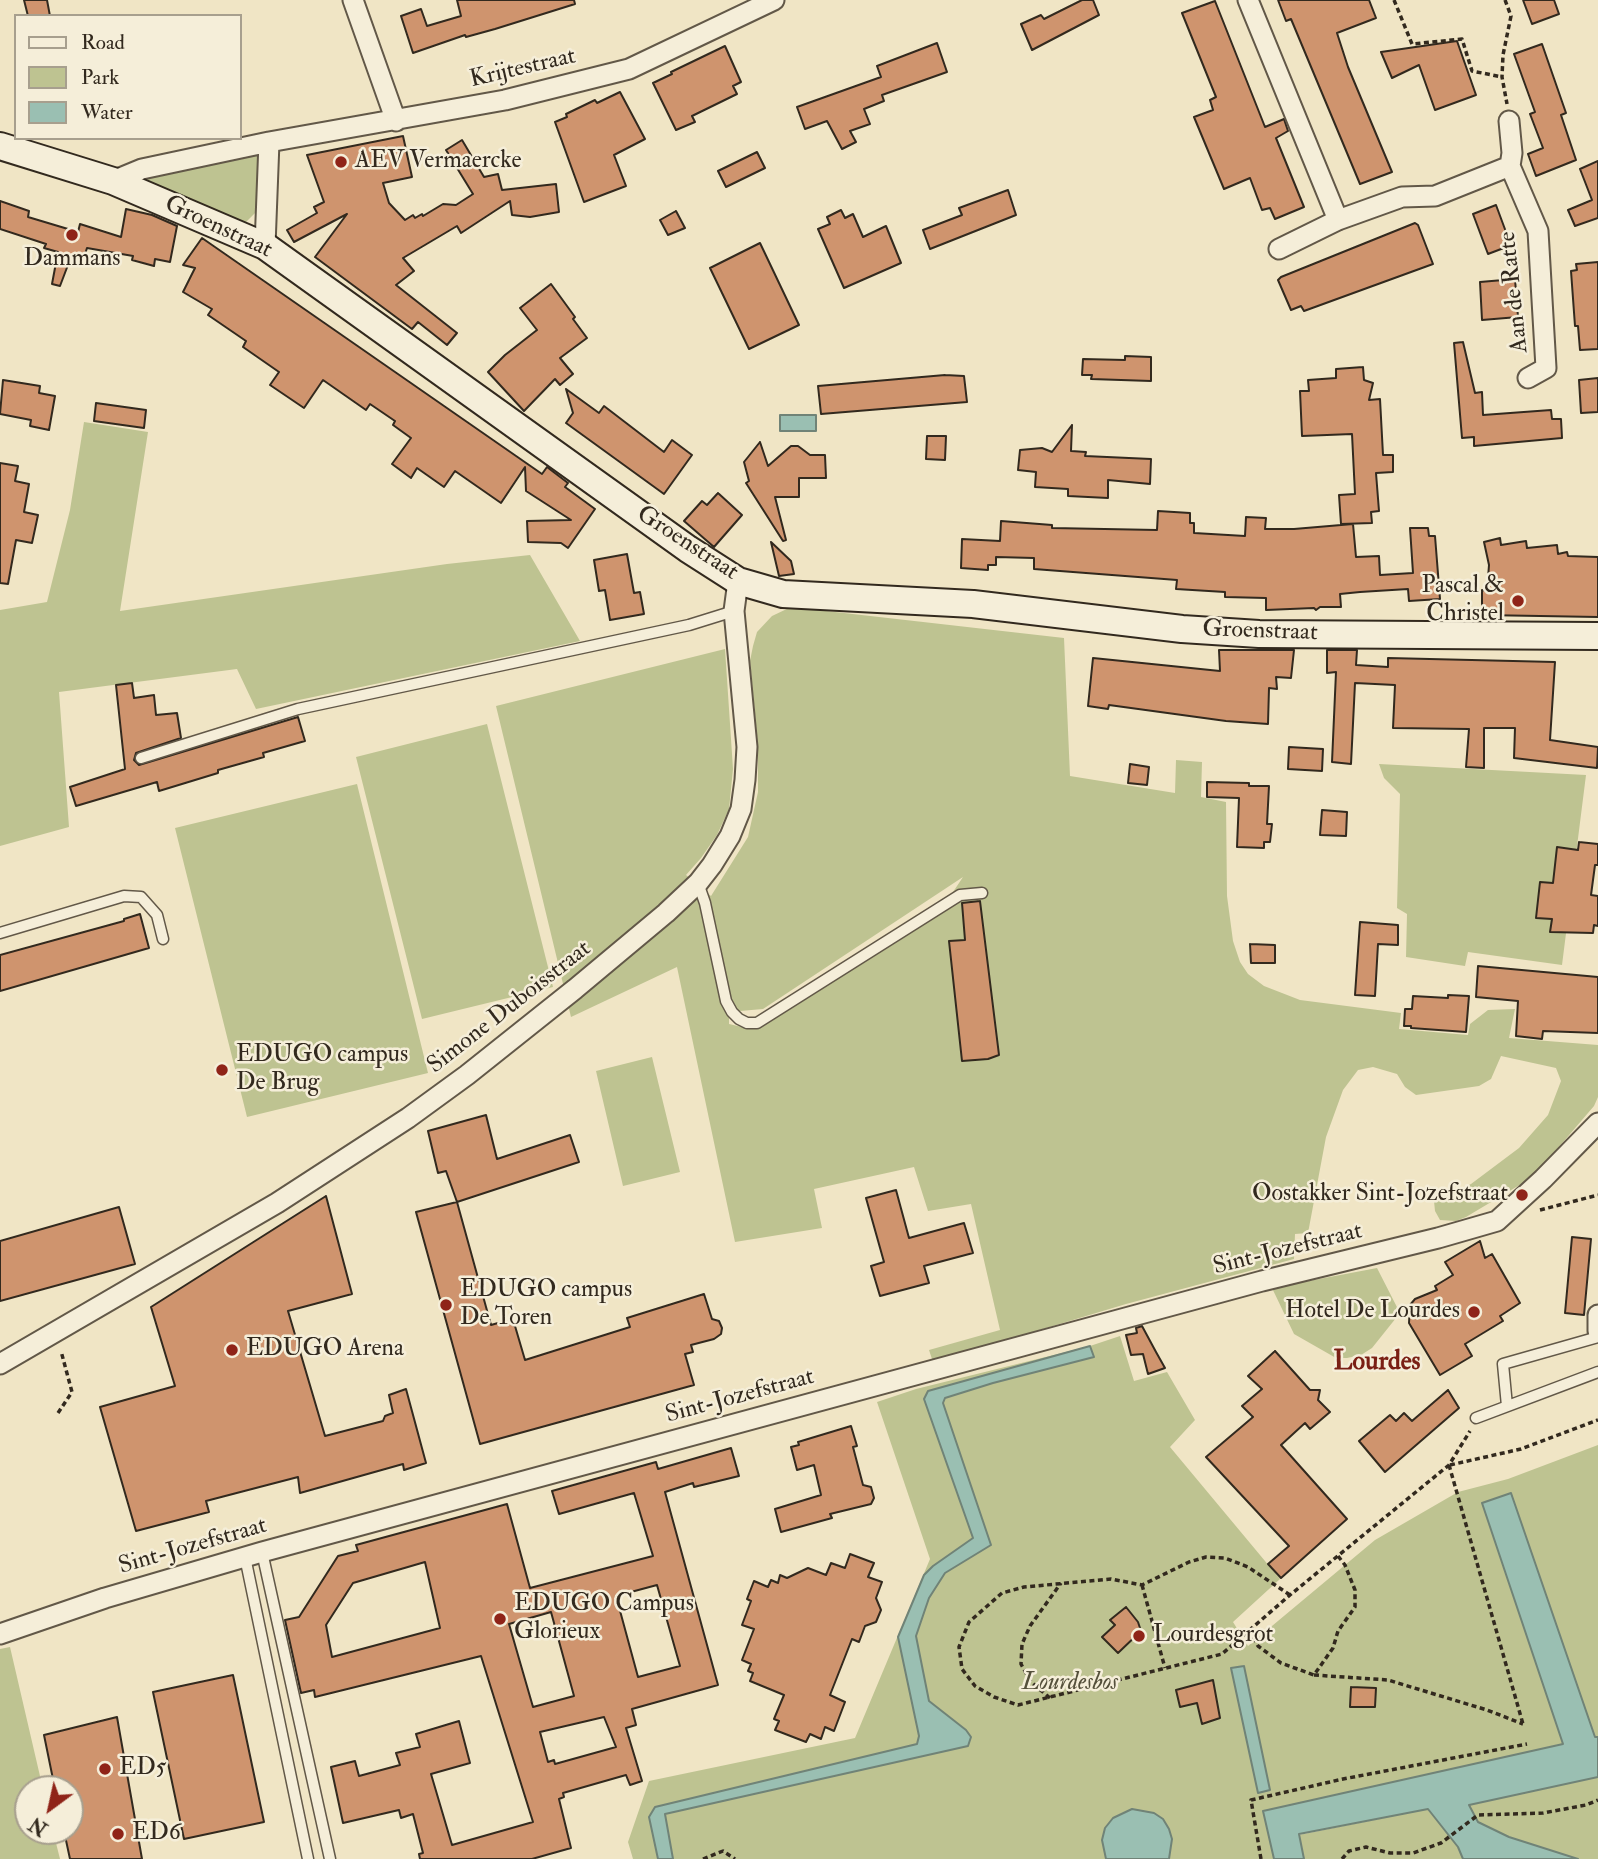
<!DOCTYPE html>
<html>
<head>
<meta charset="utf-8">
<style>
	body { margin:0 }
	#map { position:relative; width:1598px; height:1859px; overflow:hidden; background:#f0e5c5; font-family:"IM FELL Double Pica",serif }
	canvas { display:block }
	.legend { position:absolute; left:14px; top:14px; width:228px; height:126px; box-sizing:border-box; background:#f5eed9; border:2px solid #a79f8e; margin:0; padding:9px 12px; list-style:none; font-size:21px; color:#32291e }
	.legend li { display:flex; align-items:center; gap:14px; height:35px }
	.legend b { width:35px; border:2px solid #a79f8e }
	.north { position:absolute; left:14px; top:1775px; width:70px; height:70px; box-sizing:border-box; background:#f5eed9; border:2px solid #a79f8e; border-radius:50%; rotate:213deg; font-size:19px; font-weight:700; line-height:28px; text-align:center; color:#32291e }
	.north::after { content:''; display:block; margin:auto; width:24px; height:32px; background:#8f2418; clip-path:polygon(50% 0,100% 100%,50% 72%,0 100%) }
</style>
</head>
<body>
<div id="map">
<canvas width="1598" height="1859"></canvas>
<ul class="legend">
<li><b style="height:9px;background:#f5eed9"></b>Road</li>
<li><b style="height:19px;background:#bec391"></b>Park</li>
<li><b style="height:19px;background:#9abfb2"></b>Water</li>
</ul>
<div class="north">N</div>
</div>
<script>
const ctx = document.querySelector('canvas').getContext('2d');
ctx.lineJoin = 'round';
function fill(path, color) { ctx.fillStyle = color; ctx.fill(path, 'evenodd'); }
const toPath = rows => new Path2D(rows.map(r => 'M' + r).join(''));
function stroke(path, color, width, dash) { ctx.strokeStyle = color; ctx.lineWidth = width; ctx.lineCap = dash ? 'butt' : 'round'; ctx.setLineDash(dash || []); ctx.stroke(path); }
function label(font, color, halo, rows, align = 'center') {
  ctx.font = font + ' "IM FELL Double Pica",serif'; ctx.lineWidth = 5; ctx.setLineDash([]); ctx.textBaseline = 'middle'; ctx.strokeStyle = halo; ctx.fillStyle = color; for (const [text, x, y, turn = 0] of rows) {
    ctx.save(); ctx.translate(x, y); ctx.rotate((+turn || 0) * Math.PI / 180); ctx.textAlign = isNaN(turn) ? turn : align; if (halo) ctx.strokeText(text, 0, 0); ctx.fillText(text, 0, 0); ctx.restore();
  }
}
fill(toPath([
	[258,155,257,211,246,222,238,223,146,184,149,175,195,163],
	[84,422,148,432,120,611,447,564,530,555,580,641,256,709,237,669,59,692,69,827,0,846,0,610,47,602,70,510],
	[791,607,1064,638,1070,776,1175,793,1176,760,1202,762,1201,797,1226,802,1227,896,1233,941,1240,962,1248,974,1264,986,1300,1000,1401,1013,1399,1029,1468,1035,1470,1024,1488,1010,1515,1009,1509,1038,1598,1045,1598,1097,1594,1106,1533,1177,1466,1217,1456,1221,1440,1220,1435,1211,1434,1201,1471,1184,1519,1148,1548,1115,1561,1081,1556,1068,1501,1056,1491,1079,1479,1086,1416,1095,1405,1087,1397,1074,1373,1067,1358,1070,1343,1090,1326,1137,1308,1233,1295,1234,1294,1259,1126,1304,933,1362,929,1350,1000,1330,971,1204,928,1211,914,1167,814,1189,822,1228,735,1242,677,967,571,1017,496,706,725,649,733,769,729,809,717,835,701,858,686,875,711,896,748,837,758,792,758,746,750,661,753,646,757,632,772,616],
	[963,877,939,913,761,1025,751,1029,729,1024,729,1017,740,1011,763,1009],
	[487,724,553,987,422,1019,356,757],
	[1379,764,1586,775,1562,965,1468,952,1465,966,1406,957,1407,914,1397,908,1400,794,1384,778],
	[357,784,428,1073,247,1117,175,828],
	[652,1057,680,1172,623,1186,596,1071],
	[1377,1268,1400,1313,1372,1348,1361,1355,1347,1358,1336,1358,1294,1334,1272,1288],
	[1120,1336,1134,1381,1167,1372,1195,1420,1170,1447,1280,1579,1233,1622,1248,1646,1375,1540,1458,1492,1508,1479,1598,1445,1598,1737,1595,1738,1511,1493,1482,1503,1564,1744,1264,1811,1274,1859,633,1859,628,1842,649,1781,855,1738,930,1559,877,1402,916,1389,1090,1346],
	[10,1647,43,1789,28,1789,28,1831,53,1831,60,1859,0,1859,0,1649],
	[1598,1777,1598,1859,1578,1859,1509,1837,1478,1822,1469,1805],
	[1428,1809,1458,1847,1463,1859,1304,1859,1299,1835]
]), '#bec391');
const water = toPath([
	[780,415,816,415,816,431,780,431,780,415],
	[1090,1346,1094,1357,993,1383,945,1398,943,1403,991,1545,945,1573,929,1598,916,1636,929,1701,966,1730,971,1737,968,1746,665,1814,673,1859,658,1859,649,1817,655,1807,917,1744,919,1736,898,1637,924,1575,933,1566,973,1538,924,1399,928,1391,1090,1346],
	[1511,1493,1595,1737,1598,1737,1598,1777,1469,1805,1478,1822,1509,1837,1578,1859,1463,1859,1458,1847,1428,1809,1299,1834,1304,1859,1274,1859,1263,1811,1563,1744,1482,1503,1511,1493],
	[1244,1666,1270,1790,1258,1793,1231,1668,1244,1666],
	[1132,1809,1154,1813,1163,1819,1169,1829,1172,1839,1169,1859,1106,1859,1102,1840,1105,1828,1113,1818,1132,1809]
]);
fill(water, '#9abfb2');
stroke(water, '#708377', 2);
const building = toPath([
	[24,0,47,0,50,16,28,16,24,0],
	[457,0,574,0,575,4,495,29,466,37,465,35,413,53,401,16,421,9,427,26,461,16,457,0],
	[1082,0,1093,0,1099,15,1032,50,1021,24,1041,15,1044,19,1082,0],
	[1278,0,1369,0,1376,18,1337,33,1348,67,1392,172,1360,184,1291,19,1286,21,1278,0],
	[1523,0,1554,0,1559,14,1532,24,1523,0],
	[1215,1,1265,127,1284,119,1288,131,1276,138,1304,207,1275,219,1270,208,1262,210,1250,178,1224,189,1194,117,1213,110,1210,100,1216,97,1182,13,1215,1],
	[1457,41,1476,95,1435,110,1419,65,1392,78,1381,52,1457,41],
	[937,43,947,72,882,95,884,101,864,109,870,124,850,131,856,142,842,149,827,121,805,129,797,107,881,77,877,66,937,43],
	[1542,44,1566,113,1561,115,1576,160,1536,176,1528,154,1543,148,1530,114,1535,112,1514,54,1542,44],
	[725,46,741,82,733,86,737,94,692,116,695,122,676,130,653,83,672,74,671,72,725,46],
	[620,92,645,139,614,155,626,186,584,202,555,122,567,117,566,114,595,100,597,103,620,92],
	[403,136,412,177,383,183,389,203,405,220,413,215,415,218,422,214,423,216,443,204,456,205,473,194,446,150,462,140,484,177,498,174,502,190,556,184,559,212,530,217,512,215,510,201,461,233,457,226,403,258,414,271,396,285,457,333,447,345,418,322,412,329,315,257,347,214,294,242,287,230,317,213,314,207,324,202,307,155,403,136],
	[757,152,765,168,726,187,718,171,757,152],
	[1598,161,1598,218,1575,226,1568,210,1592,200,1580,169,1598,161],
	[1008,190,1016,215,930,249,923,230,962,215,959,208,1008,190],
	[0,201,29,211,28,217,78,232,80,224,121,237,126,209,152,215,177,226,170,262,155,259,154,266,132,260,133,256,87,248,83,260,71,257,60,286,52,284,58,252,44,248,46,244,0,229,0,201],
	[1496,205,1506,232,1504,233,1509,246,1488,254,1473,214,1496,205],
	[841,210,845,218,853,214,863,237,886,226,901,263,844,288,818,229,830,224,827,217,841,210],
	[676,211,685,228,668,235,660,220,676,211],
	[1415,223,1418,225,1433,264,1304,311,1301,306,1291,310,1278,280,1281,277,1415,223],
	[202,238,542,474,547,467,568,483,565,487,595,509,568,548,561,543,528,542,527,521,571,520,526,491,525,467,501,503,455,471,444,487,417,468,411,478,392,464,411,438,393,425,395,421,370,404,366,410,323,380,304,408,270,385,279,372,243,347,246,341,208,315,212,309,183,292,195,268,183,265,202,238],
	[760,243,799,325,749,349,710,268,760,243],
	[1598,262,1598,349,1580,350,1578,326,1575,326,1571,271,1577,270,1576,264,1598,262],
	[1515,279,1518,317,1482,320,1480,282,1515,279],
	[551,284,575,317,573,319,587,338,560,358,573,374,560,385,555,379,524,411,488,372,505,355,537,330,520,308,551,284],
	[1463,342,1475,393,1482,392,1483,415,1551,410,1552,419,1561,419,1562,438,1474,446,1474,437,1462,438,1454,343,1463,342],
	[1125,356,1151,357,1151,381,1091,379,1092,375,1082,375,1083,359,1125,360,1125,356],
	[1363,367,1364,380,1373,383,1369,400,1380,399,1383,455,1393,455,1393,472,1376,473,1379,511,1371,512,1372,523,1341,524,1339,495,1355,494,1352,434,1302,436,1300,391,1309,391,1308,380,1336,378,1336,369,1363,367],
	[945,375,964,376,967,402,821,414,818,386,945,375],
	[1598,378,1598,412,1581,413,1579,380,1598,378],
	[3,380,40,386,39,393,55,396,49,430,30,426,31,420,0,414,3,380],
	[566,389,599,413,604,406,664,452,672,440,692,455,664,494,566,423,573,413,566,389],
	[96,403,146,410,144,428,94,421,96,403],
	[1072,425,1071,451,1086,452,1085,456,1151,459,1150,484,1108,480,1108,498,1068,496,1068,489,1035,487,1036,472,1018,470,1020,450,1042,448,1052,452,1072,425],
	[927,436,946,436,945,460,926,459,927,436],
	[760,442,768,466,791,446,798,446,810,455,825,455,826,478,799,478,799,497,775,497,786,540,783,541,746,483,749,481,744,462,760,442],
	[0,463,18,466,15,481,29,484,24,512,38,515,32,543,16,540,8,584,0,583,0,463],
	[718,493,742,515,714,547,684,521,702,501,707,505,718,493],
	[1158,511,1190,513,1190,523,1194,523,1194,533,1245,536,1246,517,1266,518,1265,529,1294,529,1353,524,1356,557,1379,556,1380,575,1413,573,1410,528,1428,528,1429,536,1435,536,1440,599,1409,601,1408,589,1360,592,1340,594,1341,607,1320,607,1316,610,1314,608,1266,610,1266,598,1225,597,1225,592,1176,589,1177,580,1034,569,1034,558,996,557,996,565,988,565,988,570,961,568,962,539,1000,541,1001,521,1052,525,1052,528,1157,530,1158,511],
	[1500,538,1501,545,1526,541,1527,548,1557,545,1558,554,1567,552,1568,556,1598,557,1598,617,1482,615,1482,590,1487,591,1489,565,1484,542,1500,538],
	[771,542,791,561,794,574,779,576,771,542],
	[627,554,634,593,640,592,644,614,610,620,605,590,599,591,594,560,627,554],
	[1219,650,1294,650,1291,678,1276,677,1277,689,1269,688,1268,724,1226,721,1109,705,1108,709,1088,706,1093,658,1220,671,1219,650],
	[1327,650,1357,650,1356,665,1388,667,1388,658,1555,662,1550,740,1598,747,1597,768,1514,758,1515,728,1484,728,1484,768,1466,767,1469,729,1393,728,1395,685,1355,683,1351,764,1332,762,1336,672,1327,673,1327,650],
	[132,683,134,698,154,695,156,715,177,713,181,738,136,753,134,760,139,765,298,717,305,741,263,753,264,757,218,770,218,773,159,791,157,782,76,806,70,787,125,769,116,685,132,683],
	[1289,747,1323,749,1322,771,1288,769,1289,747],
	[1130,764,1149,767,1147,785,1128,783,1130,764],
	[1207,782,1249,783,1249,786,1269,786,1267,824,1272,824,1270,842,1264,842,1264,848,1237,847,1239,798,1207,797,1207,782],
	[1322,810,1347,812,1346,836,1320,835,1322,810],
	[1579,842,1598,844,1598,865,1595,865,1591,895,1598,896,1598,926,1594,925,1593,933,1550,932,1552,919,1536,918,1540,882,1553,883,1557,847,1578,850,1579,842],
	[980,901,999,1055,988,1059,962,1061,949,941,965,940,962,903,980,901],
	[140,914,149,948,0,991,0,955,124,921,124,919,140,914],
	[1360,922,1398,925,1398,945,1378,944,1375,996,1355,995,1360,922],
	[1250,944,1275,945,1275,963,1251,963,1250,944],
	[1478,966,1598,977,1598,1033,1543,1031,1542,1039,1516,1036,1518,1001,1476,997,1478,966],
	[1448,995,1469,996,1466,1032,1411,1028,1411,1026,1404,1026,1405,1009,1412,1009,1413,996,1448,998,1448,995],
	[486,1115,497,1159,570,1135,579,1162,457,1202,446,1171,438,1173,428,1131,486,1115],
	[896,1190,909,1238,964,1223,973,1253,924,1266,929,1283,880,1296,871,1266,884,1262,866,1198,896,1190],
	[326,1196,352,1294,288,1311,325,1436,383,1421,385,1416,393,1413,389,1395,406,1389,426,1463,404,1470,403,1464,300,1493,298,1477,206,1501,209,1512,136,1531,100,1407,175,1386,151,1307,326,1196],
	[457,1202,491,1325,505,1321,515,1326,525,1360,630,1327,627,1318,704,1294,712,1319,719,1321,722,1328,721,1334,714,1339,691,1345,693,1352,685,1354,694,1385,480,1444,416,1212,457,1202],
	[119,1207,135,1264,0,1301,0,1241,119,1207],
	[1572,1237,1591,1239,1584,1315,1565,1313,1572,1237],
	[1480,1241,1485,1258,1492,1254,1520,1303,1500,1316,1503,1321,1465,1344,1472,1356,1440,1375,1409,1323,1410,1305,1415,1299,1437,1290,1435,1286,1453,1275,1445,1262,1480,1241],
	[1142,1326,1156,1352,1165,1368,1148,1374,1143,1354,1131,1355,1126,1335,1137,1333,1136,1328,1142,1326],
	[1275,1351,1310,1390,1320,1390,1318,1400,1330,1412,1310,1429,1305,1423,1281,1445,1347,1519,1281,1578,1268,1564,1289,1546,1206,1457,1253,1417,1242,1406,1262,1389,1248,1376,1275,1351],
	[1448,1390,1459,1408,1385,1472,1359,1441,1390,1415,1396,1421,1404,1413,1412,1421,1448,1390],
	[851,1426,857,1446,853,1447,863,1485,871,1487,874,1498,871,1504,830,1514,832,1518,781,1532,775,1509,821,1495,814,1465,797,1470,791,1447,799,1445,798,1442,851,1426],
	[731,1448,739,1476,694,1487,693,1483,665,1492,718,1685,632,1709,636,1725,626,1728,642,1781,630,1785,626,1775,563,1793,564,1797,559,1799,571,1848,532,1859,420,1859,419,1854,423,1853,413,1814,401,1818,399,1810,343,1823,331,1767,355,1761,359,1776,400,1765,396,1753,420,1747,416,1734,459,1721,470,1763,431,1774,452,1845,533,1822,481,1656,315,1697,314,1690,301,1693,285,1620,299,1617,338,1556,358,1551,356,1545,507,1504,530,1588,653,1556,634,1493,559,1514,552,1491,656,1462,658,1469,731,1448],
	[425,1562,440,1628,332,1657,326,1625,353,1583,425,1562],
	[657,1585,680,1666,638,1677,616,1596,657,1585],
	[551,1612,574,1696,533,1707,509,1624,551,1612],
	[604,1717,616,1747,555,1764,554,1760,548,1762,540,1732,604,1717],
	[850,1554,874,1563,868,1577,882,1582,876,1598,881,1610,876,1622,865,1626,859,1642,852,1639,830,1695,845,1702,834,1731,825,1727,821,1739,810,1734,806,1742,775,1730,779,1721,774,1719,784,1695,750,1681,753,1673,748,1671,751,1664,742,1660,754,1629,742,1625,751,1601,747,1599,754,1581,768,1587,771,1580,778,1583,780,1575,787,1578,808,1568,826,1575,831,1563,845,1568,850,1554],
	[1126,1607,1138,1622,1141,1631,1118,1653,1102,1637,1115,1625,1110,1620,1126,1607],
	[233,1675,264,1822,184,1839,153,1692,233,1675],
	[1213,1680,1220,1718,1202,1724,1197,1703,1180,1707,1176,1690,1213,1680],
	[1351,1687,1376,1688,1375,1707,1350,1707,1351,1687],
	[117,1717,142,1859,70,1859,64,1831,70,1831,70,1789,55,1789,44,1735,117,1717]
]);
fill(building, '#cf946e');
stroke(building, '#32291e', 2);
const lane = toPath([
	[141,758,298,709,689,625,734,611],
	[698,883,705,903,726,1001,732,1012,739,1019,747,1023,757,1023,960,895,982,893],
	[0,933,124,896,141,897,157,915,163,939],
	[1507,1406,1503,1364,1598,1337],
	[1476,1418,1598,1372],
	[262,1552,330,1859],
	[245,1557,308,1859]
]);
const street = toPath([
	[353,0,396,121],
	[1248,0,1338,220],
	[1509,121,1512,153,1510,166],
	[113,181,142,169,269,142,505,100,629,69,774,0],
	[265,246,269,142],
	[1279,249,1338,220,1402,197,1435,196,1510,166,1538,231,1546,368,1528,378],
	[1598,1315,1598,1331],
	[0,1364,277,1203,408,1118,467,1075,575,989,666,913,698,883,712,865,730,836,741,809,745,780,747,747,734,611,738,581],
	[0,1634,105,1598,262,1552,1262,1281,1438,1238,1497,1221,1543,1179,1598,1123]
]);
const secondary = toPath([
	[0,146,113,181,265,246,688,549,738,581,783,594,973,604,1182,629,1259,634,1598,636]
]);
stroke(lane, '#625848', 13);
stroke(street, '#625848', 23);
stroke(secondary, '#32291e', 30);
stroke(toPath([
	[1394,0,1412,44,1462,39,1472,71,1502,77],
	[1505,0,1511,16,1503,55,1502,77,1507,104],
	[1540,1210,1598,1195],
	[58,1413,72,1392,61,1351],
	[1449,1465,1523,1724],
	[1450,1465,1521,1449,1598,1420],
	[1142,1585,1165,1668],
	[1290,1595,1248,1567,1225,1558,1206,1557,1189,1562,1142,1585,1111,1579,1024,1587,1002,1593,969,1622,959,1647,962,1669,975,1686,994,1697,1018,1705,1222,1654,1290,1595,1449,1465,1470,1431],
	[1249,1630,1258,1646,1281,1663,1314,1675,1333,1648,1338,1631,1355,1607,1355,1590,1345,1565,1338,1556],
	[1314,1675,1388,1680,1487,1710,1523,1724],
	[1050,1698,1031,1682,1021,1664,1022,1644,1030,1626,1061,1583],
	[703,1859,723,1851,735,1859],
	[1261,1859,1251,1800,1343,1779,1527,1744],
	[1342,1859,1349,1851,1366,1847,1390,1853,1413,1853,1441,1843,1478,1815,1543,1813,1586,1805,1598,1800]
]), '#32291e', 3.5, [5, 3.5]);
stroke(lane, '#f5eed9', 10);
stroke(street, '#f5eed9', 19);
stroke(secondary, '#f5eed9', 26);
for (const [x, y, r, color] of [
	[341,162,7,"#8f2418"],
	[72,235,7,"#8f2418"],
	[1518,601,7,"#8f2418"],
	[222,1070,7,"#8f2418"],
	[1522,1195,7,"#8f2418"],
	[446,1305,7,"#8f2418"],
	[1474,1312,7,"#8f2418"],
	[232,1350,7,"#8f2418"],
	[500,1619,7,"#8f2418"],
	[1139,1636,7,"#8f2418"],
	[105,1769,7,"#8f2418"],
	[118,1834,7,"#8f2418"]
]) { const dot = new Path2D(); dot.arc(x, y, r, 0, 2 * Math.PI); ctx.fillStyle = color; ctx.fill(dot); stroke(dot, '#f5eed9', 2.5); }
label('24px', '#32291e', '#f5eed9', [
	["Krijtestraat",523,69,-13],
	["Groenstraat",218,228,25],
	["Aan de Ratte",1515,292,-96],
	["Groenstraat",687,544,33],
	["Groenstraat",1260,632,2],
	["Simone Duboisstraat",510,1008,-38],
	["Sint-Jozefstraat",1288,1250,-14],
	["Sint-Jozefstraat",740,1397,-15],
	["Sint-Jozefstraat",193,1547,-16]
]);
label('24px', '#32291e', '#f5eed9', [
	["AEV Vermaercke",355,162],
	["Dammans",72,260,"center"],
	["Pascal &",1504,587,"right"],
	["Christel",1504,615,"right"],
	["EDUGO campus",236,1056],
	["De Brug",236,1084],
	["Oostakker Sint-Jozefstraat",1508,1195,"right"],
	["EDUGO campus",460,1291],
	["De Toren",460,1319],
	["Hotel De Lourdes",1460,1312,"right"],
	["EDUGO Arena",246,1350],
	["EDUGO Campus",514,1605],
	["Glorieux",514,1633],
	["Lourdesgrot",1153,1636],
	["ED5",119,1769],
	["ED6",132,1834]
], 'left');
label('italic 24px', '#55503b', '#f5eed9', [
	["Lourdesbos",1070,1684]
]);
label('bold 26px', '#7a1f14', '#f5eed9', [
	["Lourdes",1377,1363]
]);
</script>
</body>
</html>
